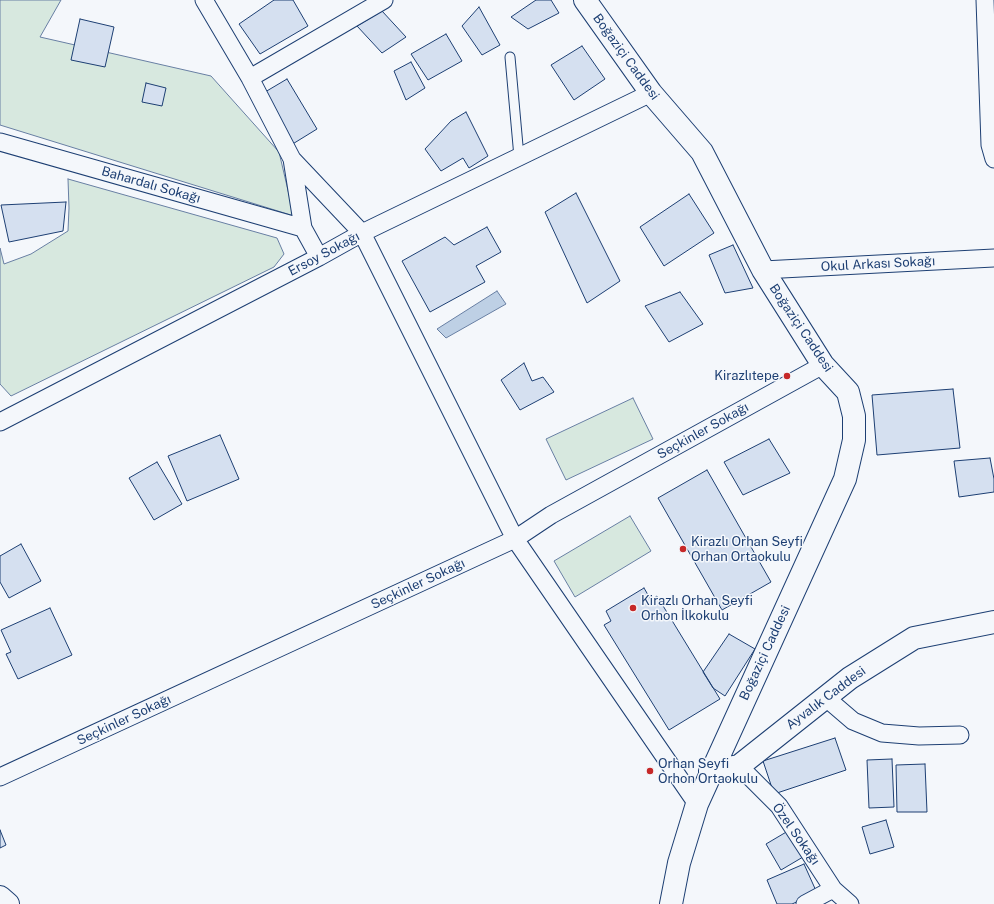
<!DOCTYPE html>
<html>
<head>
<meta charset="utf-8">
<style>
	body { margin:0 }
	canvas { display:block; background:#f4f7fb }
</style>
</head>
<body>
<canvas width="994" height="904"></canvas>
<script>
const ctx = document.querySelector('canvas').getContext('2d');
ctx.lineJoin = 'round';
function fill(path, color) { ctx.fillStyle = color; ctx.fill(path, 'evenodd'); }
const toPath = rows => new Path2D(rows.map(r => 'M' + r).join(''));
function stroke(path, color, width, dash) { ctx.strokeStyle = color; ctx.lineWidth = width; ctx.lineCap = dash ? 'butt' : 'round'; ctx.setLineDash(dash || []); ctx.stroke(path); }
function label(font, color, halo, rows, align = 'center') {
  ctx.font = font + ' "Public Sans",sans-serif'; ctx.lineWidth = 3; ctx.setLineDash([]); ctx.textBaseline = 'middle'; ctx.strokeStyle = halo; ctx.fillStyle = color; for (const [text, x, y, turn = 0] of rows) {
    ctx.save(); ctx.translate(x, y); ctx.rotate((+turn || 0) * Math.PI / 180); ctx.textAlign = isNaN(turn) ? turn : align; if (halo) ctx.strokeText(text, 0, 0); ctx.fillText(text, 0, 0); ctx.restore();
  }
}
const green = toPath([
	[0,0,61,0,40,37,211,76,279,152,294,216,0,125,0,0],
	[68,179,277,238,284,254,274,267,11,396,0,384,0,248,4,264,31,254,68,231,69,208,68,179],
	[633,398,653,439,566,480,546,439,633,398],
	[630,516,651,551,575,597,554,561,630,516]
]);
fill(green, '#d7e8df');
stroke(green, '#687fa3', 1);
const water = toPath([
	[497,291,506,304,446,338,437,329,497,291]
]);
fill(water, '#bed0e5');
stroke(water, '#687fa3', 1);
const building = toPath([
	[274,0,293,0,308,26,260,54,239,24,274,0],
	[536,0,551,0,559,13,528,29,511,17,536,0],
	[479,7,500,45,482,55,462,26,479,7],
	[382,11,406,37,382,53,357,26,382,11],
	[80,19,114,27,105,67,71,60,80,19],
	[446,34,462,61,428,80,411,54,446,34],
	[582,46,605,79,574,100,551,65,582,46],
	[411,62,425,88,406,100,394,71,411,62],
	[287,79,317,129,291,145,260,95,287,79],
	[146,83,166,88,162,106,142,102,146,83],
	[466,112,488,156,469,168,463,158,441,171,425,149,451,121,466,112],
	[576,193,620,281,587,303,545,212,576,193],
	[689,194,714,233,664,266,640,227,689,194],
	[66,202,63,231,9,242,1,205,66,202],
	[487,227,501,252,476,266,485,282,430,312,402,261,445,237,454,245,487,227],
	[733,245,753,288,725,293,709,255,733,245],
	[680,292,703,324,669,342,645,306,680,292],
	[524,363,532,381,543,377,554,392,520,410,501,380,524,363],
	[953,389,960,448,877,455,872,395,953,389],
	[220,435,239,479,187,501,168,456,220,435],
	[769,439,790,473,743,495,724,462,769,439],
	[990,458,994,479,994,492,959,497,954,461,990,458],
	[157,462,182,504,154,520,129,478,157,462],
	[707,470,771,582,722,610,658,498,707,470],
	[21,544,41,581,9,598,0,582,0,556,21,544],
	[644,588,651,600,657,596,720,699,669,730,604,625,611,621,606,611,644,588],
	[50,608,72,655,18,679,6,654,11,652,1,630,50,608],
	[729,634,755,649,725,696,713,688,703,672,729,634],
	[835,738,846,770,774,794,763,761,835,738],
	[892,759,894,807,869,808,867,760,892,759],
	[925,764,927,812,897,812,896,765,925,764],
	[886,820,894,847,870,854,862,827,886,820],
	[0,830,6,845,0,848,0,830],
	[788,831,803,857,781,870,766,844,788,831],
	[804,864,817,893,792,904,777,904,767,880,804,864]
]);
fill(building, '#d5e0f0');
stroke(building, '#1d3f73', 1);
const service = toPath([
	[510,57,519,157]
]);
const minor = toPath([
	[204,0,250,78,292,159,362,233,515,539,697,804],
	[985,0,990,145,994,159],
	[250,78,384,0],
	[0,142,303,228],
	[292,159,303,228,319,257],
	[763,270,994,258],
	[0,422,319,257,362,233,651,93],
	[825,697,853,721,882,733,919,736,960,735],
	[739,766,779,806,833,889,850,904],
	[0,777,515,539,551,515,823,365],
	[805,904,833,889]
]);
const tertiary = toPath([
	[585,0,651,93,702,152,763,270,823,365,848,392,854,416,854,440,845,479,697,804,679,863,671,904],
	[710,771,739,766,850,678,914,638,994,622],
	[0,897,8,904]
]);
stroke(service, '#1d3f73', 11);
stroke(minor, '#1d3f73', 19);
stroke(tertiary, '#1d3f73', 24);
stroke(service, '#f4f7fb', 9);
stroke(minor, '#f4f7fb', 17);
stroke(tertiary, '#f4f7fb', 22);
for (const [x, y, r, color] of [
	[787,376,4,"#c62828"],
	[683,549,4,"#c62828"],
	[633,608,4,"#c62828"],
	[650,771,4,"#c62828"]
]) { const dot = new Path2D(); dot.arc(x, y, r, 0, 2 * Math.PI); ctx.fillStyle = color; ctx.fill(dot); stroke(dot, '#f4f7fb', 1.5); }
label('13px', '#1d3f73', '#f4f7fb', [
	["Boğaziçi Caddesi",626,57,54],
	["Bahardalı Sokağı",151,185,16],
	["Ersoy Sokağı",324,254,-28],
	["Okul Arkası Sokağı",878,264,-3],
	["Boğaziçi Caddesi",801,328,56],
	["Seçkinler Sokağı",703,431,-29],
	["Seçkinler Sokağı",418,584,-25],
	["Boğaziçi Caddesi",765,653,-65],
	["Ayvalık Caddesi",826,698,-37],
	["Seçkinler Sokağı",124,720,-25],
	["Özel Sokağı",796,834,55]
]);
label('13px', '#1d3f73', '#f4f7fb', [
	["Kirazlıtepe",779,376,"right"],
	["Kirazlı Orhan Seyfi",691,542],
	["Orhan Ortaokulu",691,557],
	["Kirazlı Orhan Seyfi",641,601],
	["Orhon İlkokulu",641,616],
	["Orhan Seyfi",658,764],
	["Orhon Ortaokulu",658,779]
], 'left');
</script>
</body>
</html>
